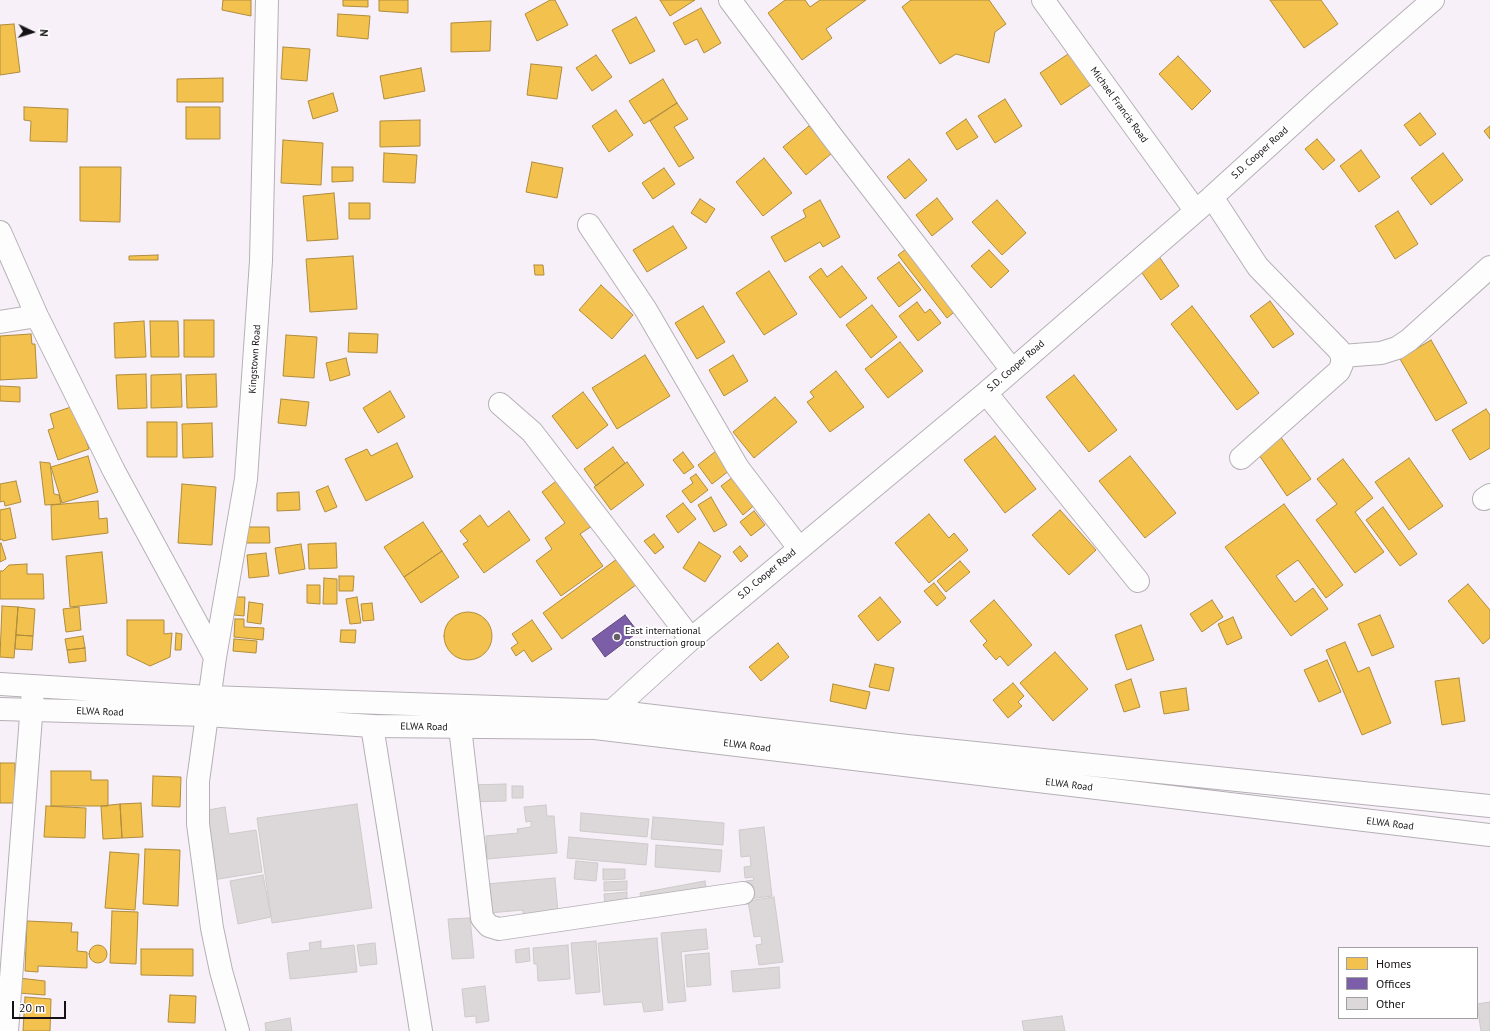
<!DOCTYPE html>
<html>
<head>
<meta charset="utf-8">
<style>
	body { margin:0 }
	#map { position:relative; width:1490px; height:1031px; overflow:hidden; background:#f7f0f8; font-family:"PT Sans",sans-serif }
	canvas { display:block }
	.legend { position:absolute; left:1338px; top:947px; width:140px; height:72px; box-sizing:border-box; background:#fff; border:1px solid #a1a0a1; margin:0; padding:5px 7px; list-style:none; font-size:12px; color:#151115 }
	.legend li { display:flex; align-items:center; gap:8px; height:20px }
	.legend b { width:20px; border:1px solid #a1a0a1 }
	.north { position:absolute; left:12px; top:12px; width:40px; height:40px; -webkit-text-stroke:3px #fff; paint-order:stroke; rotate:94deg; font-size:11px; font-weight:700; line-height:16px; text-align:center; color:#151115 }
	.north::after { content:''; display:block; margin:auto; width:14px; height:18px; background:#151115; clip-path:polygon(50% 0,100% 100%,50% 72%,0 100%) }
	.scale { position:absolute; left:12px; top:1001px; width:54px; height:18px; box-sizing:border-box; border:2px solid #151115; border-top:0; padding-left:5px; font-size:12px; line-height:14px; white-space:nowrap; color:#151115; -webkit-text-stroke:3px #fff; paint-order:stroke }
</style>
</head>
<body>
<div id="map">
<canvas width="1490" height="1031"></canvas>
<ul class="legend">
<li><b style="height:11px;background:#f2c14e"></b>Homes</li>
<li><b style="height:11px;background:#7b5ea7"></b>Offices</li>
<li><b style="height:11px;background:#dcd7d8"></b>Other</li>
</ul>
<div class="north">N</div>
<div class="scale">20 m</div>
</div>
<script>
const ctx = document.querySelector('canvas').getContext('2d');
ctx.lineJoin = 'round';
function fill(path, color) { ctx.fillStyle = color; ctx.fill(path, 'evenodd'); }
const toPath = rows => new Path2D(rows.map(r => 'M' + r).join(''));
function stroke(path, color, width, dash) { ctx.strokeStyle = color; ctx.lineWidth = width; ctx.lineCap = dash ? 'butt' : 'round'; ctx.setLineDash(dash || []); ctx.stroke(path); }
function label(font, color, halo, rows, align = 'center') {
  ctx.font = font + ' "PT Sans",sans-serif'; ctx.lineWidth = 4; ctx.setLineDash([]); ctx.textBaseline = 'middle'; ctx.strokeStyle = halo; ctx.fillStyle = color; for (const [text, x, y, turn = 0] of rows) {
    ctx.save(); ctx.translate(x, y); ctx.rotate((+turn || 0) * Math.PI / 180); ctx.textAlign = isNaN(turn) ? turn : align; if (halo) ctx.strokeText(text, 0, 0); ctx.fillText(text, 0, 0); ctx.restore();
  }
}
const homes = toPath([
	[223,0,251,0,251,16,222,10,223,0],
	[343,0,368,0,368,7,343,6,343,0],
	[379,0,408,0,408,13,379,11,379,0],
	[550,0,555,0,568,25,537,41,525,14,550,0],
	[660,0,695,0,670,16,660,0],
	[785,0,805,0,810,7,820,0,866,0,826,29,832,38,802,60,768,13,785,0],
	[911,0,989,0,1006,24,995,32,989,63,956,54,940,64,902,7,911,0],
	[1270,0,1321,0,1338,24,1304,48,1270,0],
	[701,8,721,43,704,53,697,39,685,45,673,23,701,8],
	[338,14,370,16,368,39,337,36,338,14],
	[636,17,655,51,630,64,612,30,636,17],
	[491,21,490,51,451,52,451,23,491,21],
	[14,24,20,72,0,75,0,25,14,24],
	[283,47,310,49,307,81,281,79,283,47],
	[1071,52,1092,84,1061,105,1040,73,1071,52],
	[596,55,612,77,592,91,576,68,596,55],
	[1178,56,1211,91,1192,110,1159,74,1178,56],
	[531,64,562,67,557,99,527,95,531,64],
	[421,68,425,91,384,99,380,76,421,68],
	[223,78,223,102,177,102,177,79,223,78],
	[663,79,677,103,644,124,629,101,663,79],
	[333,93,338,111,313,119,308,101,333,93],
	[1005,99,1022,126,995,143,978,116,1005,99],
	[677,103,688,119,674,127,694,158,679,167,650,121,677,103],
	[24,107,68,109,67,142,30,141,31,121,24,120,24,107],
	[186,107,220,107,220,139,186,139,186,107],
	[616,110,633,135,609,152,592,126,616,110],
	[1420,113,1436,134,1420,146,1404,125,1420,113],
	[966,119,978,137,957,150,946,133,966,119],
	[420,120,420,146,380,147,380,121,420,120],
	[809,126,832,153,806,175,783,147,809,126],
	[1490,126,1490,139,1484,131,1490,126],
	[1317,139,1335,160,1323,170,1305,149,1317,139],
	[283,140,323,143,321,185,281,183,283,140],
	[1361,150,1380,177,1359,192,1340,166,1361,150],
	[384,153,417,155,415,183,383,182,384,153],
	[1443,153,1463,180,1431,205,1411,178,1443,153],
	[764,158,792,193,763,216,736,182,764,158],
	[909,159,927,180,905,199,887,177,909,159],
	[532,162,563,168,557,198,526,192,532,162],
	[80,167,121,167,120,222,80,221,80,167],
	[332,167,353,167,353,181,332,182,332,167],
	[664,168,675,184,653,199,642,183,664,168],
	[334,193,338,239,307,241,303,196,334,193],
	[937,198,953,219,932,236,916,215,937,198],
	[700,199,715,209,706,223,691,213,700,199],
	[820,200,840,237,823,247,820,242,785,262,771,237,806,217,803,210,820,200],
	[997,200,1026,233,1002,255,972,222,997,200],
	[349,203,370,203,370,219,349,219,349,203],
	[1398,211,1418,244,1395,259,1375,226,1398,211],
	[673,226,687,248,647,272,633,250,673,226],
	[910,246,959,308,947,318,898,255,910,246],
	[1154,249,1179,286,1161,300,1135,263,1154,249],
	[989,250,1009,271,991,288,971,266,989,250],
	[158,255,158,260,129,260,129,256,158,255],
	[353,256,357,309,310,312,306,259,353,256],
	[899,262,921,290,899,307,877,278,899,262],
	[534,265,543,265,544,275,535,275,534,265],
	[842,266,867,298,840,318,809,277,821,268,827,277,842,266],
	[769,271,797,314,764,335,736,293,769,271],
	[601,285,633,315,612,339,579,310,601,285],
	[1270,301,1294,334,1273,348,1250,316,1270,301],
	[917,302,925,313,930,309,941,323,918,341,899,316,917,302],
	[872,305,897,337,871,358,846,325,872,305],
	[703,306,725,342,697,359,675,323,703,306],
	[1192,306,1259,393,1237,410,1171,324,1192,306],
	[184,320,214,320,214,357,184,357,184,320],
	[144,321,146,357,115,358,114,323,144,321],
	[150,321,178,321,179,357,151,357,150,321],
	[349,333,378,334,377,353,348,352,349,333],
	[31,334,32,344,35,344,37,378,0,380,0,336,31,334],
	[286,335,317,337,314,378,283,376,286,335],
	[1431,340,1467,403,1436,421,1400,359,1431,340],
	[900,342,923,371,888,398,865,369,900,342],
	[645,355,670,396,617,429,592,388,645,355],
	[733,355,748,381,724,396,709,370,733,355],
	[346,358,350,375,330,381,326,363,346,358],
	[836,371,864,407,830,432,807,402,814,397,810,392,836,371],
	[146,374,147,408,118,409,116,375,146,374],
	[181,374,182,407,151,408,151,375,181,374],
	[216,374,217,407,187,408,186,375,216,374],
	[1074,375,1117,430,1089,452,1046,397,1074,375],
	[0,386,20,387,20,402,0,401,0,386],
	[390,391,405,417,378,433,363,408,390,391],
	[583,392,608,425,577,449,552,416,583,392],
	[775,397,797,422,754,458,733,432,775,397],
	[281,399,309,402,306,426,278,423,281,399],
	[74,406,89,449,58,460,48,430,54,428,50,414,74,406],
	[1486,409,1490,415,1490,448,1470,460,1452,430,1486,409],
	[147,422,177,422,177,457,147,457,147,422],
	[212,423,213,457,183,458,182,424,212,423],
	[995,436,1036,489,1005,513,964,460,995,436],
	[1280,436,1311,479,1287,496,1257,452,1280,436],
	[397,443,413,477,366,501,345,459,367,449,371,456,397,443],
	[613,447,625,463,596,486,584,469,613,447],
	[716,451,730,470,712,484,698,465,716,451],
	[683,452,694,467,684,474,673,460,683,452],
	[88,456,98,492,62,503,51,467,88,456],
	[1130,456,1176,513,1145,538,1099,481,1130,456],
	[1409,458,1443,506,1409,530,1375,482,1409,458],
	[1343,459,1373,498,1355,512,1384,552,1355,573,1316,520,1337,504,1317,479,1343,459],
	[40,462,50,463,54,494,59,495,61,504,45,505,40,462],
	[627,462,644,485,611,510,594,487,627,462],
	[696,474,708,490,691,503,682,491,693,483,690,478,696,474],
	[737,474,758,502,743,515,721,486,737,474],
	[564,475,598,522,580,534,603,566,561,596,536,561,552,549,545,538,565,523,542,492,564,475],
	[16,481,21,502,5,506,4,501,0,502,0,484,16,481],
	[182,484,216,487,212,545,178,543,182,484],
	[328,486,337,507,325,512,316,491,328,486],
	[299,492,300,510,277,511,277,493,299,492],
	[711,497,727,525,714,532,698,505,711,497],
	[98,501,99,519,107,518,108,533,52,540,51,505,98,501],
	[683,503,696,519,678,533,666,516,683,503],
	[1284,504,1343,585,1326,598,1298,560,1276,576,1295,602,1313,588,1328,609,1291,636,1225,547,1284,504],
	[1383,507,1417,554,1400,566,1366,520,1383,507],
	[10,508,16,538,3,541,2,539,0,540,0,510,10,508],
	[1060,510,1096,550,1069,575,1032,535,1060,510],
	[509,511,530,540,484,573,463,544,468,541,460,531,480,515,488,527,509,511],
	[754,511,765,525,751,536,740,522,754,511],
	[929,514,949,538,954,533,968,550,929,583,895,543,929,514],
	[423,522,442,551,404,577,384,547,423,522],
	[247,527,269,527,270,543,246,543,247,527],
	[654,534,664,547,655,554,644,541,654,534],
	[699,542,721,556,705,582,683,568,699,542],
	[1,543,6,559,0,562,0,544,1,543],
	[336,543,337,568,309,569,308,544,336,543],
	[301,544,305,569,279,574,275,548,301,544],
	[740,546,748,556,741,562,733,552,740,546],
	[442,551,459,577,421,603,404,577,442,551],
	[102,552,107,603,70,607,66,556,102,552],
	[266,553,269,576,249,578,247,555,266,553],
	[621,556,640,582,562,639,543,613,621,556],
	[960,561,970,572,946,592,937,581,960,561],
	[27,564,27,574,43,574,44,599,0,599,0,571,3,571,9,565,27,564],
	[339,576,354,576,353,591,339,591,339,576],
	[324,578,337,579,337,604,323,604,324,578],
	[934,583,946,598,937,606,924,591,934,583],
	[1468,584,1490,610,1490,638,1483,644,1448,601,1468,584],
	[307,585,320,585,320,604,307,603,307,585],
	[236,597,245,597,244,616,234,615,236,597],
	[357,597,361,623,350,624,346,599,357,597],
	[880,597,901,622,878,641,858,616,880,597],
	[994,600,1032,645,1008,666,1000,656,996,660,983,645,987,641,970,621,994,600],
	[1212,600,1223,617,1202,632,1190,614,1212,600],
	[249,602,263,604,261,624,247,622,249,602],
	[372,603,374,620,363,621,361,604,372,603],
	[2,606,18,607,14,658,0,657,2,606],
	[18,607,35,609,33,636,16,635,18,607],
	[79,607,81,630,66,632,63,609,79,607],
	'444 636a24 24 0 1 1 48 0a24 24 0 1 1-48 0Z',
	[1380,615,1394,647,1372,656,1358,624,1380,615],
	[1233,617,1242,638,1227,645,1218,624,1233,617],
	[235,619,244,619,244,627,264,628,263,640,234,637,235,619],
	[127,620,164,620,164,634,172,633,170,657,150,666,127,655,127,620],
	[532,620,552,649,532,662,524,650,516,656,511,648,518,643,512,634,532,620],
	[1141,625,1154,660,1127,670,1115,635,1141,625],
	[341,630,356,630,355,643,340,642,341,630],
	[176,633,182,634,181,650,175,650,176,633],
	[16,635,33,636,32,650,15,649,16,635],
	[83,636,85,648,67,650,65,639,83,636],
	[234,639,257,641,256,653,233,651,234,639],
	[1345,642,1358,672,1369,667,1391,723,1362,735,1326,650,1345,642],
	[778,643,789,657,761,681,749,667,778,643],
	[85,648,86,661,69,663,67,650,85,648],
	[1055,652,1088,689,1053,721,1020,683,1055,652],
	[1327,660,1341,692,1319,702,1304,670,1327,660],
	[875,664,894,668,889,691,869,687,875,664],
	[1459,678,1465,721,1442,725,1435,681,1459,678],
	[1131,679,1140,707,1124,712,1115,685,1131,679],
	[1013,683,1024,696,1018,702,1022,706,1008,718,993,700,1013,683],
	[833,684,870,692,866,709,830,701,833,684],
	[1186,688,1189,710,1164,714,1160,692,1186,688],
	[0,763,15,763,15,803,0,803,0,763],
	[51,771,91,771,91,780,108,780,108,806,51,806,51,771],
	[153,776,181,777,180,807,152,806,153,776],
	[141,803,143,837,122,838,120,804,141,803],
	[120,804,122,838,103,839,101,806,120,804],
	[46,806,86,808,85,838,44,837,46,806],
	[145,849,180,850,178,906,143,904,145,849],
	[110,852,139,854,135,910,105,908,110,852],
	[112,911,138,912,136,964,110,963,112,911],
	[27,921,72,923,71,932,78,932,77,951,87,952,87,968,38,966,38,972,25,971,27,921],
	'89 954a9 9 0 1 1 18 0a9 9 0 1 1-18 0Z',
	[141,949,193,949,193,976,141,975,141,949],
	[19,978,45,981,45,995,18,993,19,978],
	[170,995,196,996,195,1023,168,1022,170,995],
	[25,997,51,999,50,1031,23,1031,25,997]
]);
fill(homes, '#f2c14e');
stroke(homes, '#b08c3d', 1);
const offices = toPath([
	[625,615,638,632,605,657,592,639,625,615]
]);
fill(offices, '#7b5ea7');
stroke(offices, '#5c477b', 1);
const building = toPath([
	[506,784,506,801,469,802,468,785,506,784],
	[512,786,523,786,523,798,512,798,512,786],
	[357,804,372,908,272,923,257,818,357,804],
	[546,805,547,816,554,816,557,853,487,859,486,836,518,833,517,829,531,827,531,821,526,822,524,807,546,805],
	[225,807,229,834,256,830,262,872,213,880,202,811,225,807],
	[581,813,649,819,647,837,580,831,581,813],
	[653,817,724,823,723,845,651,839,653,817],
	[764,827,772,896,748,899,746,881,754,880,753,877,745,878,744,867,751,866,750,856,741,857,739,830,764,827],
	[569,837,648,844,646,865,567,858,569,837],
	[656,845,722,850,720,872,655,867,656,845],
	[576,861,598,863,596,881,574,879,576,861],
	[603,869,625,869,625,879,603,880,603,869],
	[263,875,271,917,238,924,230,881,263,875],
	[555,878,559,924,524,927,523,910,489,913,486,884,555,878],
	[627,881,627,890,604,891,604,882,627,881],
	[705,881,708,899,643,911,640,893,705,881],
	[627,892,627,902,605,904,604,894,627,892],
	[774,897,783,962,759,965,756,945,762,944,761,936,754,937,748,901,774,897],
	[470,918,474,958,452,959,448,919,470,918],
	[706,929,708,949,681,952,686,1001,668,1003,661,933,706,929],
	[657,938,663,1010,644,1012,642,1002,604,1005,598,943,657,938],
	[321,941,321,949,354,945,357,972,290,979,287,953,310,950,309,943,321,941],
	[596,941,600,992,576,994,571,943,596,941],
	[375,943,377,964,360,966,357,945,375,943],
	[568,945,570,979,538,981,537,964,534,964,533,948,568,945],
	[529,948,530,961,516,963,515,950,529,948],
	[709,953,711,985,687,987,685,955,709,953],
	[779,967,780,988,733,992,731,971,779,967],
	[485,986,489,1021,476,1023,476,1016,465,1017,462,989,485,986],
	[1490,1002,1490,1031,1481,1031,1477,1004,1490,1002],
	[1062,1016,1065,1031,1024,1031,1022,1021,1062,1016],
	[290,1018,292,1031,266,1031,265,1023,290,1018]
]);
fill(building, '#dcd7d8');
stroke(building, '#cecaca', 1);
const minor = toPath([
	[730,0,830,134,1012,370],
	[1043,0,1195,210],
	[1212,197,1258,267,1339,350,1342,356,1342,364,1339,371,1241,458],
	[589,225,646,310,738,468,799,548],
	[0,232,37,316,114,471,215,657],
	[0,322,37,316],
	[1342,356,1381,353,1397,348,1409,340,1490,267],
	[986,393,1138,581],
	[500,404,532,432,691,639],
	[1484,499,1490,495],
	[601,721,691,639,986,393,1212,197,1323,96,1433,0],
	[372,726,421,1031],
	[460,727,482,918,489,926,499,929,743,893],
	[7,1031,33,690],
	[238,1031,221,971,212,928,198,824,198,781,215,657,246,479,261,261,267,0]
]);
const major = toPath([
	[0,684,209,697,611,711,907,746,1490,806],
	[0,709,206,715,372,726,595,728,1490,835]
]);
stroke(minor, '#b5b0b5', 24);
stroke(major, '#b5b0b5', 24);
stroke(minor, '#fefdfe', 22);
stroke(major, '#fefdfe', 22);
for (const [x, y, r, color] of [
	[617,637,4,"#645f64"]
]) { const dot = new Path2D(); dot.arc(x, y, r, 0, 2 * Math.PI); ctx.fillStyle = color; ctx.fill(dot); stroke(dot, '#fff', 1.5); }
label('10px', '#151115', '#fff', [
	["Michael Francis Road",1119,105,54],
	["S.D. Cooper Road",1260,153,-42],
	["Kingstown Road",255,359,-86],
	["S.D. Cooper Road",1016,366,-41],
	["S.D. Cooper Road",767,574,-40],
	["ELWA Road",100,712,2],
	["ELWA Road",424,727,1],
	["ELWA Road",747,746,7],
	["ELWA Road",1069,785,7],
	["ELWA Road",1390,824,7]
]);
label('10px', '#151115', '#fff', [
	["East international",625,631],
	["construction group",625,643]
], 'left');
</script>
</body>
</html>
